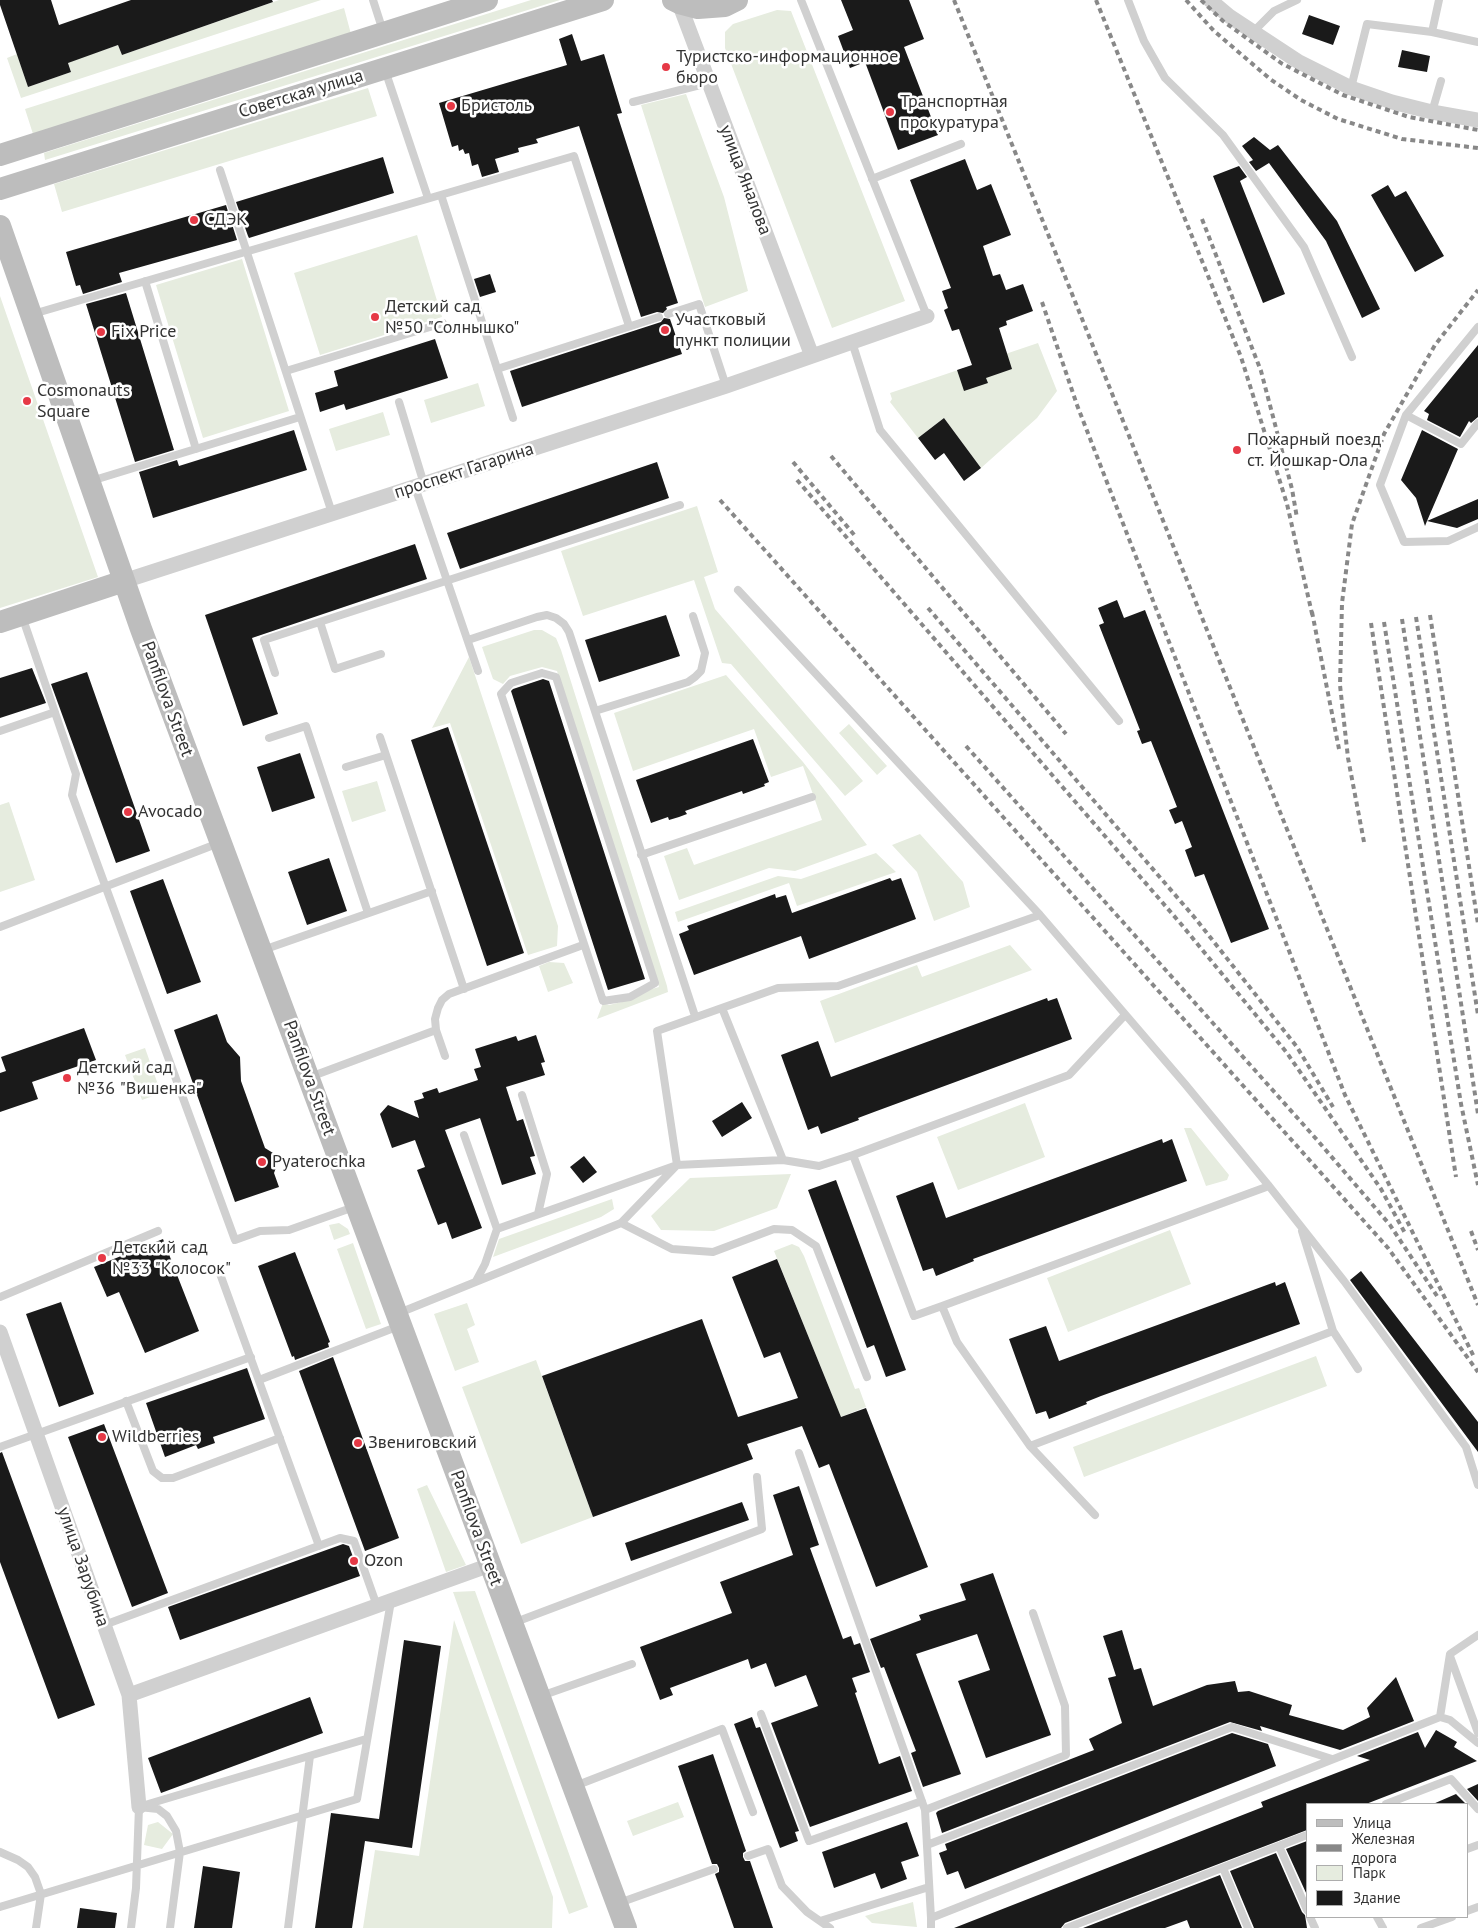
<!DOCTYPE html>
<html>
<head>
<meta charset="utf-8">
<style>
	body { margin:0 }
	#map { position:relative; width:1478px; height:1928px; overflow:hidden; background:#fff; font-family:"PT Sans",sans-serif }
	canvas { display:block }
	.legend { position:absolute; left:1306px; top:1803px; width:162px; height:115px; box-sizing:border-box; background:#fff; border:1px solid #adadad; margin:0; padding:6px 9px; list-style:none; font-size:15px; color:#333 }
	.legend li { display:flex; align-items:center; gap:10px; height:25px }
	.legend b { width:25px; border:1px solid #adadad }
</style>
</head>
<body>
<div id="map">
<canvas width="1478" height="1928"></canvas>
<ul class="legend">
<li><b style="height:6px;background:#bdbdbd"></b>Улица</li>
<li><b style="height:6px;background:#888"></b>Железная дорога</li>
<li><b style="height:14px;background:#e6ecdf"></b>Парк</li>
<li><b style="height:14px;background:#1a1a1a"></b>Здание</li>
</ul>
</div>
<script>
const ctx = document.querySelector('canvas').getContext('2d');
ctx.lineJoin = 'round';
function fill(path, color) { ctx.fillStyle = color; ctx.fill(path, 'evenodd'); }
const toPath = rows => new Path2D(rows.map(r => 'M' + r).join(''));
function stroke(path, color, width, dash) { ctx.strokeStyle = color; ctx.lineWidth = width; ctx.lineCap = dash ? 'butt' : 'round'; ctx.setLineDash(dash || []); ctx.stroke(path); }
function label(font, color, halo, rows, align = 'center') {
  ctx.font = font + ' "PT Sans",sans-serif'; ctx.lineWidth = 5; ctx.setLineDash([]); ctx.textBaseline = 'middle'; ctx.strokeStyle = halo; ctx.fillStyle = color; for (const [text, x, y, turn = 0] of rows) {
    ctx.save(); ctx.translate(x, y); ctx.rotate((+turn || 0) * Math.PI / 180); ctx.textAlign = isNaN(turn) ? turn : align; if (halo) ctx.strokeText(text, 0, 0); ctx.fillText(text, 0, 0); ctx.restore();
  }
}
fill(toPath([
	[279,0,321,0,21,98,7,58,17,54,28,87,71,72,68,62,118,45,122,55],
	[531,0,560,0,45,160,44,153],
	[344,8,351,34,33,134,25,109],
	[777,10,791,11,905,301,832,328,725,48,725,32,733,24],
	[368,88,377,116,62,212,54,184],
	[686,94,724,197,748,291,705,307,641,105],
	[417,235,442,317,320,355,294,273],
	[242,259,289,411,203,438,156,285],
	[0,296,98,577,0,608],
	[1038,343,1057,391,1037,418,981,468,944,418,918,438,890,402,892,399,890,393],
	[478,383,485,406,431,423,424,400],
	[383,412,390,435,336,451,329,429],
	[697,506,718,572,704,577,715,609,863,781,845,796,731,664,722,663,694,580,583,616,561,551],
	[534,630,542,630,556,638,561,650,667,986,668,992,597,1019,603,1003,609,1005,630,1000,648,990,659,987,557,671,542,667,510,676,503,684,493,679,482,647],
	[469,657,558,926,557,946,528,955,450,723,432,728],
	[726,675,803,762,867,845,795,871,769,868,679,900,664,856,687,848,694,865,822,820,803,766,771,777,754,729,633,771,614,713],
	[849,724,887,766,877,775,839,733],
	[377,781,386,811,352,822,342,791],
	[9,802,35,880,0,892,0,805],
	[920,834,963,882,970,907,934,921,917,872,892,845],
	[876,853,896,872,797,906,789,883,678,922,675,912,778,876,801,879],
	[1010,945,1032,970,835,1043,820,1001,917,965,922,977],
	[549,962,564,963,573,983,548,992,539,966],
	[145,1048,161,1093,142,1100,125,1055],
	[1025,1103,1045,1157,958,1190,937,1137],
	[1184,1128,1191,1128,1229,1175,1227,1180,1206,1186],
	[791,1174,777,1208,714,1231,661,1230,651,1216,690,1178],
	[612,1199,614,1209,601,1217,493,1257,499,1239],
	[339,1223,348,1229,350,1234,334,1240,329,1225],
	[1170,1230,1191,1284,1068,1332,1047,1278],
	[353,1243,381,1324,366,1329,337,1249],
	[792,1244,799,1247,804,1256,855,1389,859,1388,866,1407,805,1431,832,1395,774,1251],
	[467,1303,475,1325,467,1329,479,1362,455,1371,434,1314],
	[1316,1356,1327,1386,1084,1477,1073,1447],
	[536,1360,593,1517,521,1544,462,1387],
	[427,1485,466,1565,446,1572,417,1489],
	[475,1591,588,1907,569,1914,453,1592],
	[454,1620,553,1897,552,1928,363,1928,375,1850,419,1856],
	[678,1802,684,1817,633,1836,627,1821],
	[158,1822,173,1834,162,1849,144,1845,148,1825],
	[913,1902,917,1927,872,1923,865,1916]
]), '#e6ecdf');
fill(toPath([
	[0,0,51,0,59,25,131,0,272,0,273,2,122,55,118,45,68,63,71,72,28,87,0,5],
	[841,0,909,0,924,39,904,47,938,135,898,150,865,62,850,68,838,36,853,30],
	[1309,15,1340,26,1333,45,1302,34],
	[572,34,581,61,604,54,622,113,617,114,678,303,666,307,667,309,663,313,657,312,641,317,579,126,536,139,538,143,518,148,519,152,495,159,499,172,482,177,478,164,472,166,469,153,465,154,463,149,459,151,458,145,452,147,439,103,567,65,559,39],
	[1402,50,1430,56,1427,72,1398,67],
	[1254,137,1270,150,1278,145,1337,221,1380,309,1362,318,1326,241,1269,163,1256,171,1249,162,1253,160,1242,146],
	[383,157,394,193,249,238,248,236,236,202],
	[965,159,977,190,991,184,1011,235,983,246,993,276,1000,274,1006,290,1023,284,1033,311,1006,321,1007,325,999,328,1012,369,986,378,988,383,964,391,957,370,972,365,959,329,952,331,944,310,948,308,942,291,951,288,910,180],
	[1239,166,1247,177,1240,181,1285,294,1263,303,1213,176],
	[1388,185,1395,197,1406,191,1444,256,1415,272,1371,195],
	[226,205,237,240,119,273,122,282,83,294,80,285,76,286,66,252],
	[490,274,496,292,480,297,474,279],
	[126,293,174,450,135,462,86,304],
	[664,318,670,319,682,354,522,407,510,371,661,322],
	[435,339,448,378,346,410,344,404,320,412,315,393,338,386,334,371],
	[1478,345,1478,417,1471,423,1469,421,1460,437,1427,420,1429,414,1424,411],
	[944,418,981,468,964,481,944,453,935,460,918,438],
	[294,430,307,470,153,518,139,472,177,460,179,466],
	[1422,430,1458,449,1427,521,1478,499,1478,519,1457,528,1427,521,1425,526,1416,498,1401,480],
	[657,462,669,498,460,569,447,533],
	[415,544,427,579,252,638,278,714,243,726,205,615],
	[1117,600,1124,618,1145,610,1269,929,1231,943,1204,874,1195,877,1185,850,1192,847,1182,821,1175,824,1169,810,1177,807,1151,741,1142,744,1137,731,1140,730,1099,625,1104,623,1098,608],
	[666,615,680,656,599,682,585,640],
	[32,668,46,703,0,718,0,678],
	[87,672,150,851,116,863,51,684],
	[543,679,549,681,645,979,608,990,511,691,513,689],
	[448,727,524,953,487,966,411,740],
	[753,739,769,782,764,784,765,786,743,794,742,791,685,811,687,814,679,817,669,820,668,817,651,823,636,780],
	[300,753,315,798,272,812,257,767],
	[329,858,347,911,307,925,288,872],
	[890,878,892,881,901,878,916,919,809,959,801,936,694,975,679,934,689,930,687,926,775,894,776,898,786,895,792,913],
	[163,879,201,982,167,994,130,891],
	[1047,998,1048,1001,1057,998,1072,1039,874,1112,858,1118,859,1120,821,1134,818,1126,808,1130,781,1055,818,1041,831,1077],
	[217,1014,227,1042,240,1057,241,1081,265,1148,273,1153,276,1158,277,1165,274,1173,279,1187,235,1202,174,1030],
	[84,1028,96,1060,32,1082,38,1099,0,1112,0,1073,6,1071,1,1057],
	[536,1035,545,1062,541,1063,545,1075,506,1087,517,1121,523,1119,535,1156,530,1157,536,1174,502,1185,480,1118,445,1130,482,1228,452,1239,446,1222,438,1225,431,1207,417,1170,425,1167,415,1140,392,1148,380,1114,388,1105,419,1118,414,1101,424,1098,422,1093,437,1088,439,1093,478,1080,474,1069,481,1067,475,1049,516,1036,518,1041],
	[742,1102,752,1118,722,1137,712,1121],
	[1162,1139,1163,1143,1172,1139,1187,1181,973,1259,974,1261,936,1276,933,1268,923,1271,896,1196,933,1182,946,1218],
	[584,1156,597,1172,583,1183,570,1167],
	[836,1180,906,1370,886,1377,874,1345,867,1348,808,1190],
	[163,1239,199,1331,145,1353,119,1292,107,1297,94,1267],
	[295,1252,330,1342,328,1343,329,1347,295,1360,294,1356,292,1357,258,1266],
	[777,1259,841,1417,866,1408,928,1567,876,1587,829,1464,819,1468,802,1426,747,1444,753,1459,593,1517,542,1376,702,1319,738,1417,798,1398,780,1352,764,1358,732,1277],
	[1361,1271,1478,1422,1478,1452,1350,1280],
	[1275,1282,1276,1286,1285,1282,1300,1324,1101,1396,1086,1402,1087,1404,1049,1419,1046,1411,1036,1414,1009,1339,1046,1326,1059,1361],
	[61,1302,94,1394,59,1407,26,1314],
	[333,1357,399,1538,365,1551,299,1371],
	[247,1368,265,1419,213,1437,215,1443,198,1449,196,1445,165,1457,146,1403],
	[104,1424,168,1593,132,1607,68,1437],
	[2,1452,95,1705,58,1719,0,1562,0,1453],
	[799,1486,819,1545,810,1548,843,1639,851,1636,854,1645,860,1643,870,1672,852,1678,857,1692,855,1693,879,1764,900,1756,912,1791,810,1827,771,1723,818,1706,806,1675,775,1687,766,1663,751,1669,748,1659,670,1688,673,1695,660,1700,640,1647,732,1613,720,1582,793,1555,773,1495],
	[742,1502,749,1520,631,1561,625,1543],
	[343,1544,349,1546,360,1576,180,1640,168,1607],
	[993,1573,1051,1735,986,1758,958,1681,990,1670,977,1634,916,1654,961,1774,923,1787,911,1753,916,1751,884,1667,881,1668,870,1639,921,1620,919,1615,966,1600,960,1584],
	[1122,1630,1134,1670,1141,1668,1153,1706,1207,1685,1235,1681,1238,1692,1249,1691,1292,1705,1289,1715,1343,1730,1370,1717,1367,1708,1396,1677,1414,1721,1340,1750,1260,1726,1262,1731,1230,1722,942,1833,936,1813,938,1811,1094,1750,1089,1739,1122,1723,1108,1678,1116,1676,1103,1636],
	[404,1640,441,1646,412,1848,365,1841,352,1928,315,1928,331,1813,379,1819],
	[310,1697,323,1733,161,1793,148,1758],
	[752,1717,756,1728,760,1727,799,1831,795,1832,798,1841,780,1848,734,1724],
	[1436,1730,1457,1742,1454,1747,1477,1761,1366,1804,1307,1804,1307,1830,1065,1923,1061,1928,954,1928,1263,1807,1261,1802,1370,1760,1357,1756,1418,1732,1425,1748],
	[1232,1733,1268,1744,1276,1766,965,1889,958,1871,947,1875,939,1853,947,1850,945,1844],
	[713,1754,746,1851,743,1853,743,1857,745,1861,750,1861,773,1928,734,1928,720,1888,715,1874,719,1872,719,1868,717,1864,712,1864,678,1766],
	[1478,1784,1478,1801,1467,1789],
	[1456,1794,1466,1804,1433,1804],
	[907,1822,919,1856,901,1862,907,1879,881,1889,875,1873,834,1888,822,1852],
	[1307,1841,1307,1895,1286,1849],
	[1276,1853,1302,1912,1305,1915,1307,1928,1254,1928,1230,1871],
	[203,1866,240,1872,232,1928,194,1928],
	[1220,1875,1242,1928,1190,1928,1187,1920,1165,1928,1083,1928],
	[80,1908,117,1913,115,1928,77,1928]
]), '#1a1a1a');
stroke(toPath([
	[373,0,383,31],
	[801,0,927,316],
	[1128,0,1144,41,1165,78,1223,135,1304,247,1352,357],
	[1439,0,1432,32,1478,42],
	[1253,32,1274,11,1297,0],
	[385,70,428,198],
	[1351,88,1367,24,1432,32],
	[633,102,708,83],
	[1432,112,1441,81],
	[220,170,332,513],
	[872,179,961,144],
	[441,195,513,418],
	[145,281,196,449],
	[33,314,574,156,629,326],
	[668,314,699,304,726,386],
	[1478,327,1406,415,1380,485,1404,542,1448,541,1478,527],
	[852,342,880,430,1119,721],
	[497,369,659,317],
	[286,371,443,323],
	[399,402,424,484],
	[1406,415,1461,444,1478,423],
	[91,481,300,417],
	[415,487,478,671],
	[738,590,1040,915,1185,1084,1269,1186,1344,1281,1466,1447,1478,1485],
	[22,616,76,774,72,795,235,1240,260,1231,289,1230,354,1207],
	[320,622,335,669,381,654],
	[468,640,537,617,547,615,556,618,564,624,569,632,695,1016],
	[275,673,264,640,680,505],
	[542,673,556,677,655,983,630,997,603,1001,501,694,511,683,542,673],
	[595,711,688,682,695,677,701,671,705,653,693,616],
	[0,731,55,712],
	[380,737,464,989],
	[269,738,306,726,368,913],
	[346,767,386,755],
	[641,855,812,797],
	[0,927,219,843],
	[263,950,432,891],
	[722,1008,783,1160,819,1166,853,1155,914,1316,942,1306,957,1342,1030,1446,1333,1331,1302,1231],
	[436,1030,445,1056],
	[310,1077,436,1030,435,1019,438,1008,442,1000,449,994,583,945],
	[522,1095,547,1174,538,1214],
	[464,1135,497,1229],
	[853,1155,1069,1075,1125,1015],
	[621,1223,672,1249,713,1252,774,1229,792,1230,816,1246,867,1377],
	[219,1271,319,1546],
	[476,1281,485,1264,497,1229,677,1165,657,1031,778,988,838,986,1040,915],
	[0,1297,158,1231],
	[942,1306,1269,1186],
	[399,1313,621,1223,677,1165,783,1160],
	[1333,1331,1358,1369],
	[259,1380,399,1326],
	[126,1401,153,1471,162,1478,173,1478,280,1438],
	[1030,1446,1095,1515],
	[0,1447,251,1357],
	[799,1453,925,1810,931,1918],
	[513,1623,762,1529,757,1477],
	[104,1625,340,1538,354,1541,377,1606],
	[1450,1656,1478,1733],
	[541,1696,632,1664],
	[761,1714,809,1841,922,1801],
	[1440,1717,1450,1654,1478,1635],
	[575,1786,722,1729,753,1812],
	[1386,1804,1451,1779,1478,1809],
	[145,1805,366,1739],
	[925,1810,1066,1755,1065,1706,1033,1613],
	[927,1845,1232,1727,1332,1759],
	[1279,1846,1307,1910],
	[1467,1849,1478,1845],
	[0,1852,18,1860,28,1867,35,1877,41,1894,36,1928],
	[748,1856,768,1849,782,1886,807,1912,830,1928],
	[1223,1868,1248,1928],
	[619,1903,714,1869],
	[0,1907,357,1799,391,1601],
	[1467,1911,1478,1907],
	[1310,1917,1315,1928],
	[1377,1917,1383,1928],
	[820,1921,929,1887],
	[131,1928,136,1888,139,1807,158,1809,167,1816,176,1831,180,1852,170,1928],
	[288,1928,310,1756],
	[931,1928,931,1918,1440,1717,1450,1720,1478,1743],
	[1067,1928,1307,1835],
	[1421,1928,1452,1917]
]), '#d0d0d0', 8);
stroke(toPath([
	[1210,0,1229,16,1299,62,1351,88,1392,102,1432,112,1478,120],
	[679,3,812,356],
	[124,581,726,386,927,316],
	[0,1332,129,1695,139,1807],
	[129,1695,490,1565]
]), '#d0d0d0', 15);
stroke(toPath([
	[673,0,679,3,698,8,725,6,737,0],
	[0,155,487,0],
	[0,189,603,0],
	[0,226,141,629,626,1928],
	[0,622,124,581]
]), '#bdbdbd', 22);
stroke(toPath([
	[954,0,1478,1305],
	[1096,0,1241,357,1287,504,1313,618],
	[1186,0,1214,31,1270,79,1301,100,1338,119,1402,139,1478,148],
	[1201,0,1223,21,1281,63,1343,95,1409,117,1478,130],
	[1202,219,1261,371,1292,489,1297,518],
	[1042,302,1077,405,1345,1095,1474,1357],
	[831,456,1066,734],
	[793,462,856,537],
	[797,480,1181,924,1287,1053,1381,1189,1406,1235],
	[720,500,1388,1248,1478,1372],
	[928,608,1195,918,1297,1047,1333,1107],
	[1312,612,1339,749],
	[1430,615,1478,924],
	[1416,617,1478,1015],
	[1402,619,1478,1114],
	[1384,622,1461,1104,1478,1185],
	[1371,623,1456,1177],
	[966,746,1318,1141,1390,1225,1437,1296],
	[1364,842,1348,758,1340,685,1342,603,1352,524,1384,434,1435,345,1478,290],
	[1471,1231,1478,1250]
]), '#888', 4, [5, 4]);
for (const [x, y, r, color] of [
	[666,67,5,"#e63946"],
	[451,106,5,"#e63946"],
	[890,112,5,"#e63946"],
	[194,220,5,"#e63946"],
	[375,317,5,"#e63946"],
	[665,330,5,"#e63946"],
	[101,332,5,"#e63946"],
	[27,401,5,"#e63946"],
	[1237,450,5,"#e63946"],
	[128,812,5,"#e63946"],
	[67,1078,5,"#e63946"],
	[262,1162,5,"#e63946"],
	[102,1258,5,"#e63946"],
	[102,1437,5,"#e63946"],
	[358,1443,5,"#e63946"],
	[354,1561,5,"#e63946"]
]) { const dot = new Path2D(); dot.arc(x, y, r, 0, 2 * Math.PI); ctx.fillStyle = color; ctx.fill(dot); stroke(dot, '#fff', 2); }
label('18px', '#333', '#fff', [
	["Туристско-информационное",676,57],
	["бюро",676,78],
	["Транспортная",900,102],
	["прокуратура",900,123],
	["Бристоль",461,106],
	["СДЭК",204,220],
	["Детский сад",385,307],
	["№50 \"Солнышко\"",385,328],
	["Участковый",675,320],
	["пункт полиции",675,341],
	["Fix Price",111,332],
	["Cosmonauts",37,391],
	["Square",37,412],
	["Пожарный поезд",1247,440],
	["ст. Йошкар-Ола",1247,461],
	["Avocado",138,812],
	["Детский сад",77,1068],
	["№36 \"Вишенка\"",77,1089],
	["Pyaterochka",272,1162],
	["Детский сад",112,1248],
	["№33 \"Колосок\"",112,1269],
	["Wildberries",112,1437],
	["Звениговский",368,1443],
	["Ozon",364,1561]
], 'left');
label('18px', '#333', '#fff', [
	["Советская улица",301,94,-17],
	["улица Яналова",745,180,69],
	["проспект Гагарина",464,471,-18],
	["Panfilova Street",167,699,70],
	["Panfilova Street",309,1078,70],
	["Panfilova Street",476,1528,70],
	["улица Зарубина",83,1567,71]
]);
</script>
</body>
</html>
